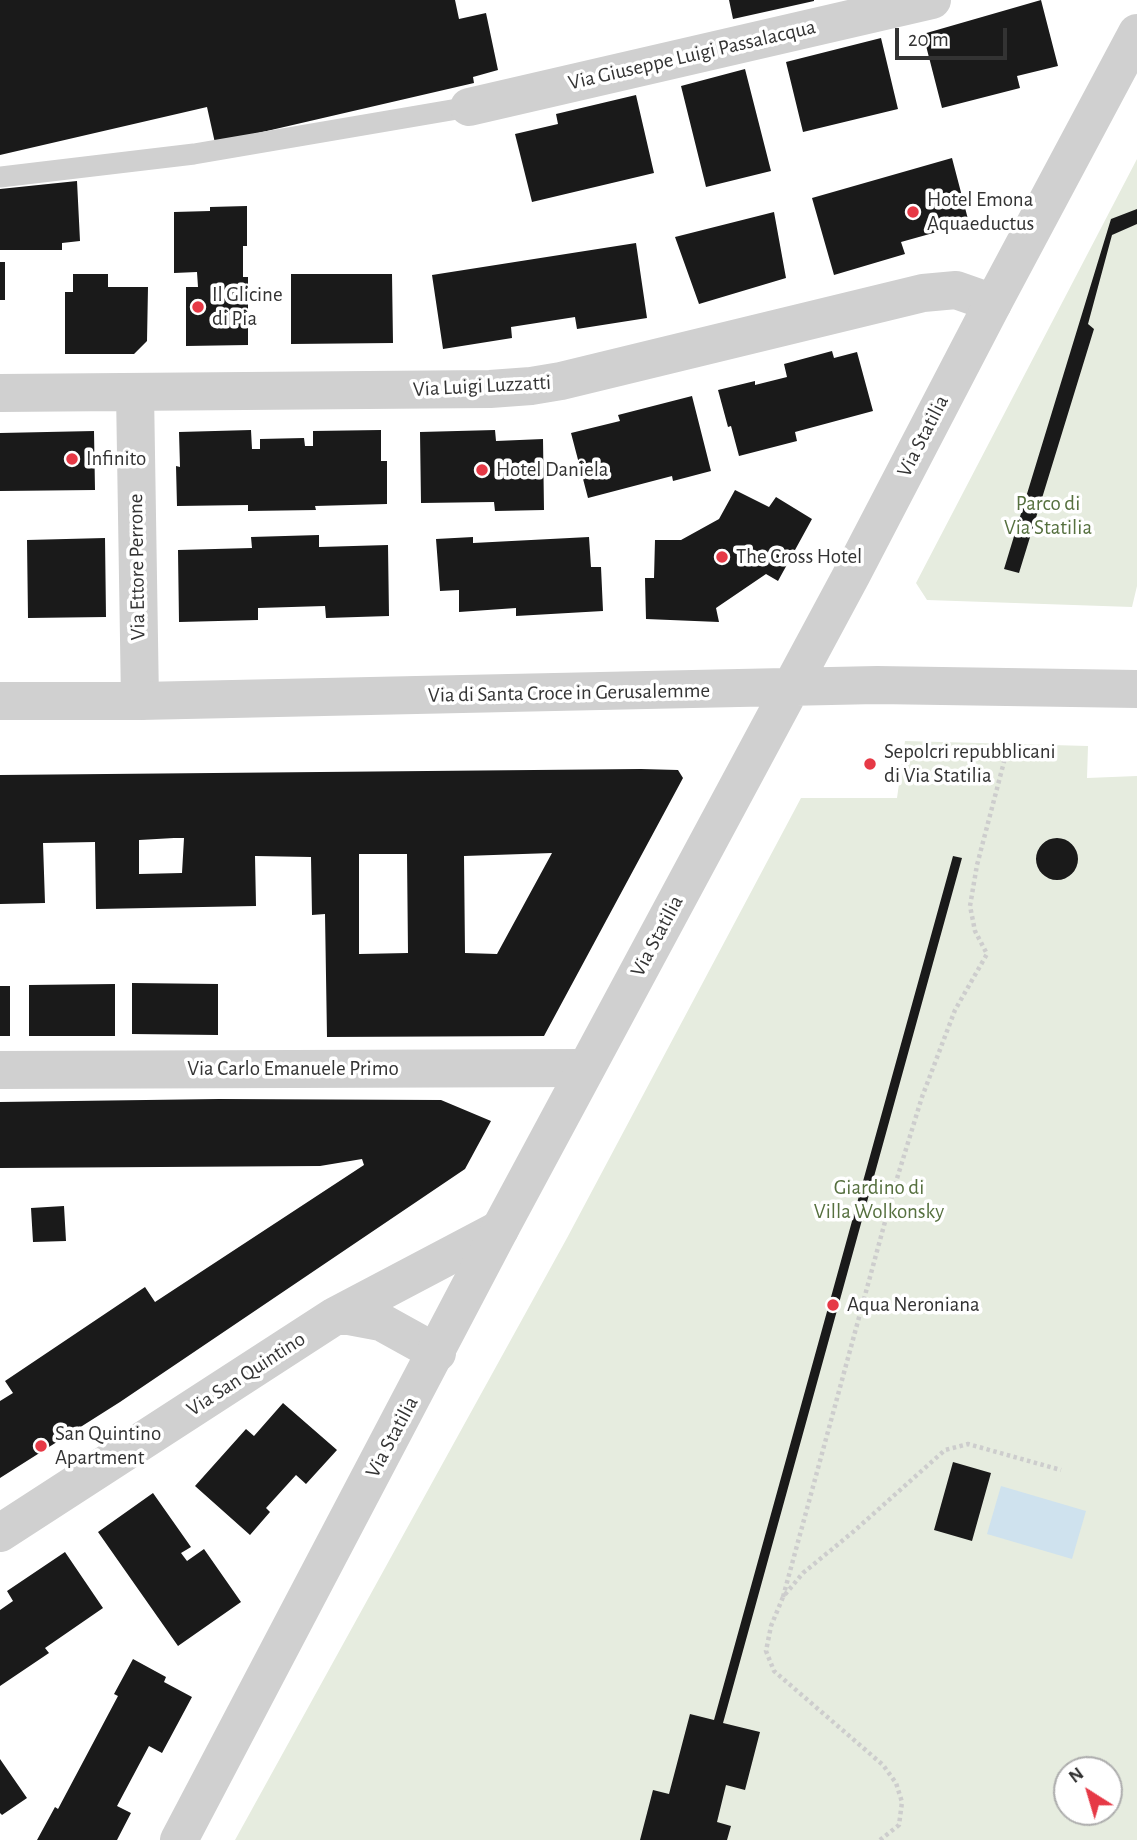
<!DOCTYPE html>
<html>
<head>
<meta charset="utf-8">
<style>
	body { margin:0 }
	#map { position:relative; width:1137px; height:1840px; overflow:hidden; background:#fff; font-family:"Alegreya Sans",sans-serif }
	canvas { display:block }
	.north { position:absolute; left:1053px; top:1756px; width:70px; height:70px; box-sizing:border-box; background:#fff; border:2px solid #adadad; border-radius:50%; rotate:323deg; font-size:19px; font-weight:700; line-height:28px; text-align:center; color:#333 }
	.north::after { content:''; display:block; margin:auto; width:24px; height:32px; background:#e63946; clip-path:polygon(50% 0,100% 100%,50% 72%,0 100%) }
	.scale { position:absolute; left:895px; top:28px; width:112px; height:32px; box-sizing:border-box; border:4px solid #333; border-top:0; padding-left:9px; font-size:21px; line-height:24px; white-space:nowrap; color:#333; -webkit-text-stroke:5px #fff; paint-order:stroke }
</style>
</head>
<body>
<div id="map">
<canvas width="1137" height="1840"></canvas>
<div class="north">N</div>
<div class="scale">20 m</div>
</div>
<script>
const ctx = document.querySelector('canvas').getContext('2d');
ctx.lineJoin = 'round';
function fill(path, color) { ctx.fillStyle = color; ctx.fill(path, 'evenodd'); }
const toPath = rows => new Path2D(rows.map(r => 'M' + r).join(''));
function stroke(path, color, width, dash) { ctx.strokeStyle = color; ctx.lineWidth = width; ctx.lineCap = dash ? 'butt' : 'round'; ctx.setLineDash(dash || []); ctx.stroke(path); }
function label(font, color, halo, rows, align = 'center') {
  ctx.font = font + ' "Alegreya Sans",sans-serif'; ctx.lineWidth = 7; ctx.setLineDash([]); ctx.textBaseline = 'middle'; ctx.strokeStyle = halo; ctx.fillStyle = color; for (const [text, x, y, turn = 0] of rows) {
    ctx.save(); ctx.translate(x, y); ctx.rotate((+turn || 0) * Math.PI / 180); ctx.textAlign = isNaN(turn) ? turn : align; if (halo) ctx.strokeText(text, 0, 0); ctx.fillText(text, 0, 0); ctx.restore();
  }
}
fill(toPath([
	[1137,159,1137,586,1132,607,927,600,916,583],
	[905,741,1088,746,1087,778,1137,776,1137,1840,235,1840,567,1238,801,798,897,798],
	[1067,1770,1109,1770,1109,1812,1067,1812]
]), '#e6ecdf');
fill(toPath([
	[1001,1486,1086,1511,1072,1559,987,1534]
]), '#cfe2ee');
fill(toPath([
	[0,0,455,0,459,19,486,13,498,70,473,77,474,83,215,143,207,107,0,155],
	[729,0,814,0,814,1,733,19],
	[1041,0,1058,66,1017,76,1020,88,942,108,923,34],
	[881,38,898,109,803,132,786,62],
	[745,69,771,171,706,187,681,86],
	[636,95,654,173,532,202,515,134,558,124,556,114],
	[952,158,969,223,901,242,905,254,834,275,812,198],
	[77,181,80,241,62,243,62,250,0,250,0,189],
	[247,206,247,246,243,246,243,277,248,277,248,345,186,346,186,287,198,287,197,272,174,273,174,212,210,211,210,207],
	[1137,209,1137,224,1112,235,1088,324,1094,329,1019,573,1004,569,1111,219],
	[774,212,786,278,699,304,675,237],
	[636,243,647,318,577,329,575,317,511,327,512,338,443,349,432,275],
	[0,262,5,262,5,300,0,300],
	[73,274,108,274,108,287,148,287,147,341,134,354,65,354,65,292,73,292],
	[291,274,392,274,393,343,291,344],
	[832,351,834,358,857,352,873,411,795,432,797,441,739,456,731,426,728,427,718,390,755,381,755,385,787,377,784,364],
	[692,396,711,471,673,481,672,476,588,498,571,433,620,421,618,415],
	[251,430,252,449,260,449,260,439,304,438,305,446,313,446,313,431,381,430,381,461,387,461,387,504,315,506,316,510,248,511,248,505,177,506,176,466,180,467,179,432],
	[495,430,496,441,543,439,544,510,495,511,494,502,421,503,420,432],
	[94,431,95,490,0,491,0,433],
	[735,490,769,507,776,497,812,519,778,581,766,574,716,608,719,622,646,619,645,578,654,578,655,540,681,540,719,519],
	[319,535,319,547,388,545,389,616,326,618,325,606,258,608,258,620,179,622,178,550,252,548,251,537],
	[473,537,473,543,589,537,591,567,601,567,603,611,516,616,516,608,459,612,459,590,440,591,436,539],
	[105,538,106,617,28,618,27,540],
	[641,769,678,770,683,778,544,1036,327,1037,325,914,312,915,311,857,255,856,256,906,96,909,95,842,43,843,45,903,0,904,0,775],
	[174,838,184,838,182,873,139,874,139,840],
	[552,853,497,954,465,953,464,856],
	[359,854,407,854,408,953,359,954],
	'1036 859a21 21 0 1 1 42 0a21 21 0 1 1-42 0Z',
	[953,856,962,858,723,1723,760,1732,745,1790,726,1785,717,1822,731,1826,727,1840,640,1840,653,1790,669,1794,690,1714,714,1720],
	[132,983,218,984,218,1035,132,1034],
	[115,984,115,1036,29,1036,29,985],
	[0,986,10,986,10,1036,0,1036],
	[219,1099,441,1100,491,1121,465,1169,120,1402,0,1478,0,1401,13,1393,5,1381,145,1287,155,1302,364,1165,362,1159,320,1166,0,1168,0,1102],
	[64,1206,66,1241,33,1242,31,1208],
	[283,1403,337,1450,306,1484,296,1475,266,1508,270,1512,250,1535,195,1486,246,1429,254,1436],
	[953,1462,991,1473,972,1541,934,1530],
	[153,1493,191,1547,181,1553,187,1561,204,1549,241,1602,178,1646,98,1532],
	[65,1552,103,1608,45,1648,49,1653,0,1686,0,1610,13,1601,7,1591],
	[133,1659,166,1677,164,1682,192,1697,162,1753,149,1746,117,1806,131,1813,117,1840,37,1840,55,1807,58,1809,118,1696,114,1694],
	[0,1759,27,1798,2,1815,0,1813]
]), '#1a1a1a');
stroke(toPath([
	[783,1597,895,1185,922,1097,955,1010,987,954,975,931,970,906,977,865,1005,758],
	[880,1840,899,1825,902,1802,896,1783,883,1765,774,1671,766,1651,771,1626,783,1597,803,1573,853,1532,945,1450,968,1444,1061,1470]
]), '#cdcdcd', 4.5, [3.5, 3.5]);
stroke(toPath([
	[0,177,194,154,469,107]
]), '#d0d0d0', 21);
stroke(toPath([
	[469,107,932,0],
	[135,392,140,701],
	[0,393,490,389,531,386,561,381,923,293,956,290,993,303],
	[0,1070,586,1068],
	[335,1316,349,1316,381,1322,437,1353],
	[0,1533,335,1316,500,1229]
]), '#d0d0d0', 38);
stroke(toPath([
	[0,701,140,701,877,685,1137,689],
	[179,1840,500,1229,852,574,993,303,1137,33]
]), '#d0d0d0', 38);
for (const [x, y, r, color] of [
	[913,212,7,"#e63946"],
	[198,307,7,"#e63946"],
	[72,459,7,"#e63946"],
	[482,470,7,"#e63946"],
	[722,557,7,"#e63946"],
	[870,764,7,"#e63946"],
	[833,1305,7,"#e63946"],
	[41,1446,7,"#e63946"]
]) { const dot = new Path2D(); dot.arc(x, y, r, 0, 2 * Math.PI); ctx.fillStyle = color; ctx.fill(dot); stroke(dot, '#fff', 2.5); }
label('21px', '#333', '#fff', [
	["Via Giuseppe Luigi Passalacqua",692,55,-13],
	["Via Luigi Luzzatti",482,386,-3],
	["Via Statilia",923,436,-63],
	["Via Ettore Perrone",137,567,-91],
	["Via di Santa Croce in Gerusalemme",569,693,-1],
	["Via Statilia",657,936,-62],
	["Via Carlo Emanuele Primo",293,1069],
	["Via San Quintino",246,1374,-33],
	["Via Statilia",392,1437,-62]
]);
label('21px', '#333', '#fff', [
	["Hotel Emona",927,200],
	["Aquaeductus",927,224],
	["Il Glicine",212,295],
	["di Pia",212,319],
	["Infinito",86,459],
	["Hotel Daniela",496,470],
	["The Cross Hotel",736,557],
	["Sepolcri repubblicani",884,752],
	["di Via Statilia",884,776],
	["Aqua Neroniana",847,1305],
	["San Quintino",55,1434],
	["Apartment",55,1458]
], 'left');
label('21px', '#56703f', '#fff', [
	["Parco di",1048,504],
	["Via Statilia",1048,528],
	["Giardino di",879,1188],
	["Villa Wolkonsky",879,1212]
]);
</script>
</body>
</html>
